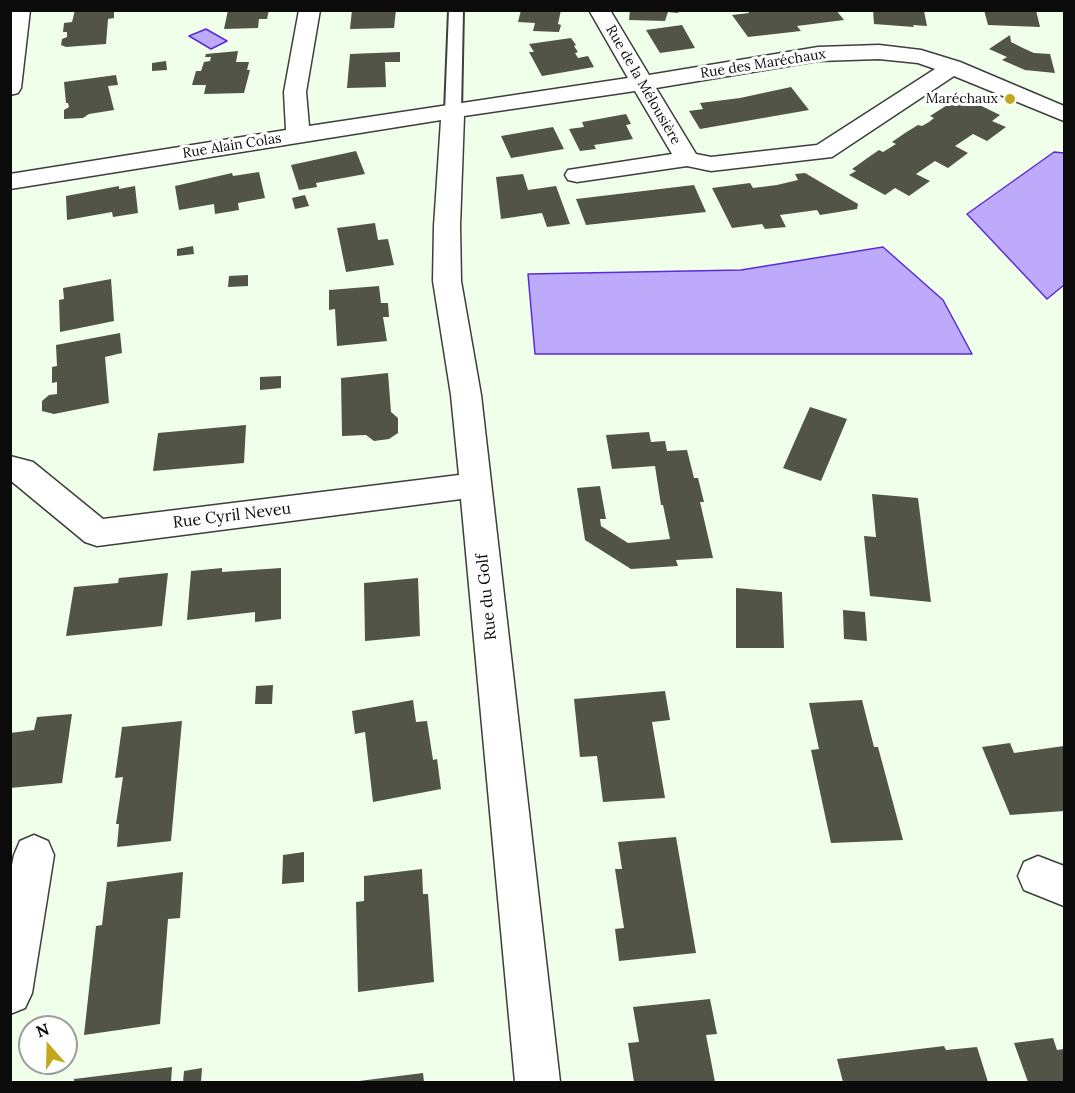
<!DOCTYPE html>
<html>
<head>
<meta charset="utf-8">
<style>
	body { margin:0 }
	#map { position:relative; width:1075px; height:1093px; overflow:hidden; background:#f0ffe9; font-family:Lora,serif }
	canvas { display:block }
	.frame { position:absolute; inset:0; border:12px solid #0b0b0b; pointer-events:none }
	.north { position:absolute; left:18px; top:1015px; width:60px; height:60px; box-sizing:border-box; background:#fff; border:2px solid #9d9d9d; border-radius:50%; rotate:340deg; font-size:16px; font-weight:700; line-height:24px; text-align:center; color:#0b0b0b }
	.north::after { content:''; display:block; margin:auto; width:21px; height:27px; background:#c4a71a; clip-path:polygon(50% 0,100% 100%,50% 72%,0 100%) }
</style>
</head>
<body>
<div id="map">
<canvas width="1075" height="1093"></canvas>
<div class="frame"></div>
<div class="north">N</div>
</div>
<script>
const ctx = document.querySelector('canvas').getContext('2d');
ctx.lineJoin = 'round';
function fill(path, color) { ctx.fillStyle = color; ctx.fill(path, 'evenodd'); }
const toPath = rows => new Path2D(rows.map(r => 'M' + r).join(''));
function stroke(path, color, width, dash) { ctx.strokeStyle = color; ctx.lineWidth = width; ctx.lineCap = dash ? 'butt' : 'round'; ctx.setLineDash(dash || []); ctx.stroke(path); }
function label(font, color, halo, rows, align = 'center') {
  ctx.font = font + ' Lora,serif'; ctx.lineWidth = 6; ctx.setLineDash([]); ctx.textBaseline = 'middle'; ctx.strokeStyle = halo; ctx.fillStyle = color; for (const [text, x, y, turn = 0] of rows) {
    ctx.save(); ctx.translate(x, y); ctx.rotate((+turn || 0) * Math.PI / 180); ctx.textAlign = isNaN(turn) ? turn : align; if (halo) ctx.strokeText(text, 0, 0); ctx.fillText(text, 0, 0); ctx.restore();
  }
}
const water = toPath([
	[206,29,227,41,211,49,189,36,206,29],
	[1054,152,1064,153,1064,285,1047,299,967,214,1054,152],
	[883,247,943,300,972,354,535,354,528,274,741,270,883,247]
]);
fill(water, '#beaafb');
stroke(water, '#5b2bd7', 1.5);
fill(toPath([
	[75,10,114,10,114,18,108,19,106,44,66,47,61,45,62,39,67,37,67,32,63,32,64,23,72,22],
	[228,10,269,10,267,19,259,19,258,28,224,29],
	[352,10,396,10,394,28,350,29],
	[521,10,561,10,558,24,561,25,559,32,533,31,535,23,518,22],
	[630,10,679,10,678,13,668,12,665,21,629,20],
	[747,10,836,10,844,20,797,26,801,31,748,37,732,15,749,13],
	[873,10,924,11,927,26,913,25,914,27,874,24],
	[984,10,1036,10,1040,27,988,25],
	[682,25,695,48,660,53,646,30],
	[1010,35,1011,42,1025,49,1034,53,1050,54,1055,73,1025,70,1002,60,1007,57,989,49],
	[571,38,576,45,574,46,578,52,575,53,578,58,588,56,594,67,542,76,529,52,534,52,529,44],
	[238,51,236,62,249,62,247,70,250,70,244,93,204,94,206,85,192,85,196,71,201,71,204,62,210,61,211,57,205,57,206,54],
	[400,52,400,62,385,62,386,87,347,88,350,54],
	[166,61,167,70,152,71,152,63],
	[116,75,118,85,108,86,114,110,89,114,83,118,64,119,64,110,69,107,68,103,66,103,64,82],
	[791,87,809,110,700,129,689,111,703,109,700,103,740,98],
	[965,98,1000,115,992,121,1006,127,987,141,973,134,955,146,968,153,948,168,935,161,916,174,930,181,909,196,895,188,885,195,849,175,856,171,852,169,866,159,879,150,883,152,896,144,892,142,905,133,918,125,922,126,929,122,934,118,930,116,952,102,955,100,959,102],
	[626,114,631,124,626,125,633,139,594,145,596,149,580,151,569,129,584,127,582,122],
	[553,127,564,149,511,158,501,136],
	[356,151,365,174,316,183,317,187,299,190,291,165],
	[259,172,265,198,238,203,239,210,215,214,214,204,179,210,175,186,232,173,233,176],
	[805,173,858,204,857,209,820,215,817,210,780,215,786,227,765,229,762,224,732,228,712,188,750,183,753,188,777,185,798,180,795,174],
	[523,174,528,190,556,186,570,224,547,227,542,213,501,219,496,177],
	[694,185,706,212,586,225,576,199],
	[119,186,119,189,135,186,138,213,113,217,112,212,67,220,66,196],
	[305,195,309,206,295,209,292,198],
	[375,223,378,240,388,239,394,265,346,272,337,228],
	[193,246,194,254,177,256,177,249],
	[248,275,248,286,228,287,229,276],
	[111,279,114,321,60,332,59,300,64,299,63,288],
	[379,286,381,303,388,303,389,317,383,317,387,341,337,346,335,309,329,310,329,290],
	[120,333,122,353,105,357,109,403,54,414,42,411,42,401,49,395,57,394,57,382,52,383,52,367,57,366,56,345],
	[388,373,391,412,398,418,398,433,389,439,374,441,366,435,342,436,341,378],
	[281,376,281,388,260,390,260,377],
	[810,407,847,419,821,481,783,468],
	[246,425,244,463,153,471,158,433],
	[649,432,651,442,665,441,667,451,687,450,694,478,698,478,704,502,700,502,713,558,676,560,678,566,631,569,585,540,577,488,600,486,606,519,600,519,601,526,628,543,670,539,663,505,661,505,655,466,612,469,606,435],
	[872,494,918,498,931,602,870,596,864,536,876,537],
	[222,568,222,572,281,568,281,619,255,622,255,612,187,620,191,571],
	[168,573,162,626,66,636,74,587,118,583,119,578],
	[418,578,420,636,365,641,364,583],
	[736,588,782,592,784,648,736,648],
	[843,610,865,612,867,641,844,639],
	[273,685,272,704,255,704,256,686],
	[665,691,670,720,652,722,665,798,603,802,597,756,580,757,574,699],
	[413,700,416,722,427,721,433,760,437,759,441,789,373,802,365,732,355,734,352,711],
	[862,700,874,747,878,747,903,840,831,843,811,750,819,749,809,703],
	[72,714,62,783,10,788,10,733,34,730,37,717],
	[182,721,171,841,117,847,119,824,116,824,123,777,115,778,122,727],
	[1010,743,1014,753,1064,746,1064,811,1010,815,982,747],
	[676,837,696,953,619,961,615,929,624,928,615,869,622,869,618,842],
	[304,852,304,882,282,884,283,855],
	[422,869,423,894,428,894,434,982,358,992,356,902,364,901,364,876],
	[183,872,180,918,168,919,160,1024,84,1035,96,926,102,925,107,882],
	[710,999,717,1034,706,1035,715,1082,634,1082,628,1043,639,1042,633,1007],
	[1053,1038,1057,1050,1064,1049,1064,1082,1028,1082,1014,1043],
	[944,1046,946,1050,977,1047,988,1082,843,1082,837,1059],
	[172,1067,171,1082,74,1082,74,1079],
	[202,1068,201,1082,183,1082,184,1071],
	[423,1073,424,1082,359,1082,359,1081]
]), '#515447');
const service = toPath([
	[449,10,463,10,461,112,453,117,445,112,449,10]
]);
const minor = toPath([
	[10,10,30,10,21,88,18,93,10,95,10,10],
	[299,10,320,10,306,92,309,126,628,78,589,10,610,10,649,75,818,47,879,45,921,50,960,62,1064,106,1064,121,954,76,832,157,711,171,687,166,577,182,568,180,565,175,568,170,672,154,635,91,464,116,460,226,461,281,481,395,560,1082,515,1082,461,499,97,546,85,542,10,480,10,456,33,462,103,519,459,475,451,395,433,281,434,226,441,120,10,189,10,174,286,130,284,92,299,10],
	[879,59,918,63,935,69,817,145,711,157,696,154,656,88,818,61,879,59],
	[34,835,48,841,54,855,32,993,25,1008,10,1014,10,874,14,855,20,841,34,835],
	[1038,856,1064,866,1064,906,1024,890,1018,876,1024,862,1038,856]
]);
stroke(service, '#3e3e3e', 4);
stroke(minor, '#3e3e3e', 3);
fill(service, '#fff');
fill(minor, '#fff');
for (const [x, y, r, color] of [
	[1010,99,6,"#c4a71a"]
]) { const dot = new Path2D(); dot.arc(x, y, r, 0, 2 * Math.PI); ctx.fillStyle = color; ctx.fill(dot); stroke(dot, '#fff', 2); }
label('14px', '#0b0b0b', '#fff', [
	["Rue des Maréchaux",763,64,-9],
	["Rue de la Mélousière",643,85,60],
	["Rue Alain Colas",232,146,-9]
]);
label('14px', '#0b0b0b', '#fff', [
	["Maréchaux",998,99]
], 'right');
label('16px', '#0b0b0b', '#fff', [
	["Rue Cyril Neveu",232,516,-7],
	["Rue du Golf",487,597,-96]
]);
</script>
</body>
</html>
